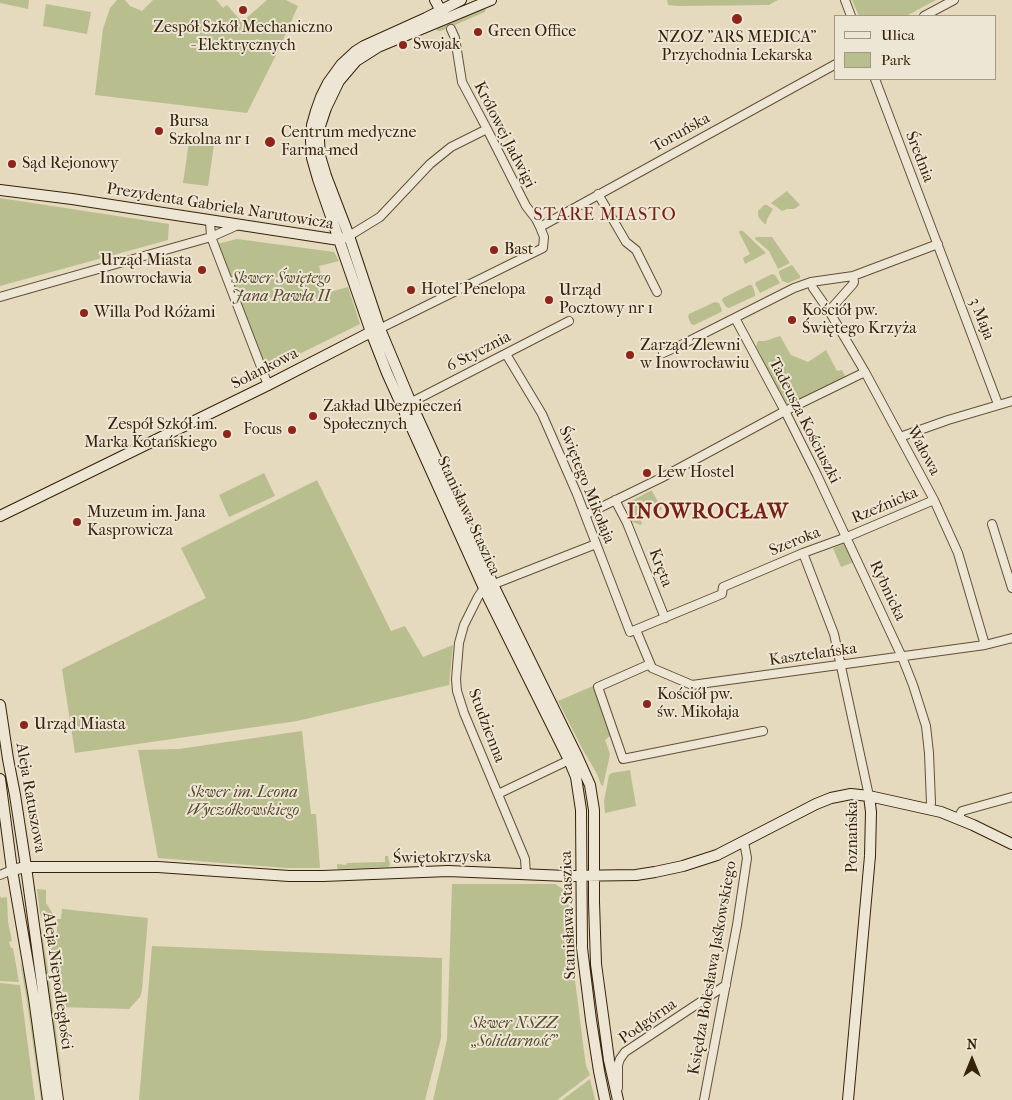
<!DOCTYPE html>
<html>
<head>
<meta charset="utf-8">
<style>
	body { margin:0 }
	#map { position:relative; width:1012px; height:1100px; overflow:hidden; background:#e5d9be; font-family:"IM FELL French Canon",serif }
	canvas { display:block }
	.legend { position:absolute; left:834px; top:15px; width:162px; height:65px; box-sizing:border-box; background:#eee6d5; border:1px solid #a49883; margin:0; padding:6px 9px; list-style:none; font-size:15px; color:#362208 }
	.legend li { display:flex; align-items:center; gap:10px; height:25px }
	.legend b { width:25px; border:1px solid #a49883 }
	.north { position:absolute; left:947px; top:1035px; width:50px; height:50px; -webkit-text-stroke:4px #eee6d5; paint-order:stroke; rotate:0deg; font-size:14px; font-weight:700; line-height:20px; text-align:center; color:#362208 }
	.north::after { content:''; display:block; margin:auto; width:18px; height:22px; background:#362208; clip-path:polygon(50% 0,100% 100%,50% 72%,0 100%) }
</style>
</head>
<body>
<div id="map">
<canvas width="1012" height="1100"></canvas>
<ul class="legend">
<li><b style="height:6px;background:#eee6d5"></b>Ulica</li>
<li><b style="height:14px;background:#b9be8e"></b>Park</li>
</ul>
<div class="north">N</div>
</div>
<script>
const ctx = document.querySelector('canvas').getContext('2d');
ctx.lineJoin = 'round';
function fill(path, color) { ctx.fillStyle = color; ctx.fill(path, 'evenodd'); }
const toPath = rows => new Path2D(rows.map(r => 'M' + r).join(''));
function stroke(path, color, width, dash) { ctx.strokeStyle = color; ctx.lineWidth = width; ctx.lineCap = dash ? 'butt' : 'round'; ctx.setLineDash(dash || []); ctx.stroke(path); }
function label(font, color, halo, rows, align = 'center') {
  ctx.font = font + ' "IM FELL French Canon",serif'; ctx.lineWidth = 4; ctx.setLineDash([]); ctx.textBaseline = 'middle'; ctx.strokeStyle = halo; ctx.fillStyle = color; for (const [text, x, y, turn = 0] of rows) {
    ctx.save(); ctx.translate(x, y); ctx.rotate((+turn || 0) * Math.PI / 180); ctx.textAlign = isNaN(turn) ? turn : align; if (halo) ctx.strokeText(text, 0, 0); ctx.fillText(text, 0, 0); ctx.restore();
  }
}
fill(toPath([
	[0,0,29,0,28,9,0,3],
	[117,0,125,0,130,6,142,11,153,0,216,0,223,8,227,5,242,22,267,0,286,0,298,6,278,51,247,113,95,95,103,29,110,8],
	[667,0,778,0,769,5,679,6,668,5],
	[852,0,936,0,906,16,859,16],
	[46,4,91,12,87,34,43,26],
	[486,7,485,12,441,31,438,31,435,28],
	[190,135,215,138,208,186,183,183],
	[787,191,800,205,794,209,787,209,782,211,771,203],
	[0,198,169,224,168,240,0,286],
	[764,205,767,205,773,209,767,219,766,224,765,224,759,218,758,214,758,211],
	[741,230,744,232,766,253,745,264,743,258,750,254,739,232],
	[756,237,772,237,790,263,778,269,769,251,755,239],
	[237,239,334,252,339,261,319,266,326,293,348,287,360,324,267,370,217,244],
	[792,265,800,276,800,278,788,283,782,281,779,273,779,271],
	[772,274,775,275,780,283,760,293,755,284,756,282],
	[749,285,752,285,755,293,755,296,729,308,726,307,722,300,723,298],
	[715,302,719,303,722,310,721,312,694,325,691,324,688,317,689,314],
	[780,336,791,355,808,362,826,350,837,371,842,370,846,378,791,405,786,403,783,400,756,346,758,341,765,341],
	[264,473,275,496,229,517,219,495],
	[317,480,391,631,405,626,423,657,453,645,449,685,297,721,75,753,62,669,206,598,181,548],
	[650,491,652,491,662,509,641,520,642,524,640,525,631,521,632,520,636,521,637,520,630,506,626,505,626,504],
	[846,543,854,562,841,567,833,548],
	[593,686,610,736,605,740,610,754,603,786,601,785,597,774,583,750,558,701],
	[302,731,311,814,316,814,320,868,287,868,158,858,138,750,179,749],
	[630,770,636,806,605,813,604,801,609,775,612,773],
	[385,856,388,856,390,865,388,867,338,869,337,867,337,864,346,865,347,863,385,862],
	[452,884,555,884,563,889,568,897,570,902,571,948,568,948,568,956,572,956,583,1044,586,1066,590,1075,557,1100,433,1100,447,1040],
	[37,889,46,890,46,903,53,914,53,919,43,921,40,913],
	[0,895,1,898,6,897,7,898,8,922,12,941,9,942,11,948,13,948,19,982,0,981],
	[62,909,148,918,142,990,140,997,129,1009,58,1007,46,928,57,934,57,919,61,919],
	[41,928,47,963,62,1077,58,1072,39,930],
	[152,946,442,958,441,1038,425,1100,139,1100],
	[20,961,25,976,30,1002,44,1100,41,1100,27,1002],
	[0,983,20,985,35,1100,0,1100],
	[590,1079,595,1100,562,1100]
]), '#b9be8e');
const street = toPath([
	[845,0,851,16],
	[924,16,954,0],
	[875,79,998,404],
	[598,194,626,242,636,250,657,292],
	[210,221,211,237,213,242,268,385],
	[540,227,836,64],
	[349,236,380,217,430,164,451,147,487,129],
	[811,282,813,288,829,311,865,372,934,500,958,553,985,645],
	[0,297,211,237,238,225],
	[829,311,853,284,854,282,853,276],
	[735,318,787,415,817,475,902,657,913,685,926,726,929,753,931,803,929,809],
	[375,331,543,248,544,237,540,227,536,219,526,206,487,129,462,82,455,38,451,29],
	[663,353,683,344,794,288,811,282,853,276,938,244],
	[506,354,542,414,577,494,630,632,722,594,723,587,803,553,847,537,934,500],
	[406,405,569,321],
	[900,437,948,420,1012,401],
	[615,500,627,523,665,618],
	[585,515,661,478,785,411,865,372],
	[992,524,1012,588],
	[803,553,834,634,869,796],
	[636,630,652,668,692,685,985,645,1012,638],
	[650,664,598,687,623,759,763,731],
	[498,794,563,763],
	[958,818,962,811,1012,797],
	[526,874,525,859,464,713,457,691,456,679,459,643,464,625,478,597,484,588,596,544],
	[0,875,12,870],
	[618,1088,618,1065,620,1059,625,1052,726,985],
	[704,1100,737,925,747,858,744,842]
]);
const secondary = toPath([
	[435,0,444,16],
	[461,0,426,18,364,46,356,51,341,65,328,83,321,97,316,111,312,125,311,141,312,158,318,179,371,332,387,373,488,597,569,760,576,777,581,810,582,948,591,1020,599,1071,605,1100],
	[491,0,378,47,356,61,339,81,326,108,320,126,319,141,320,156,326,176,349,236,380,329,411,403,497,593,577,756,590,785,594,810,594,902,596,964,609,1060,618,1100],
	[0,190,72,199,339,240,343,238],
	[0,516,268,385,371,332],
	[0,705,8,759,15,795,26,867,58,1100],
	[0,779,12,870,34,998,48,1100],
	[12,870,26,867,158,867,289,876,323,876,448,871,567,876,636,875,655,872,683,866,717,855,816,804,831,798,851,794,869,796,941,812,973,825,1012,844],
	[848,1100,870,856,871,812,869,796]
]);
stroke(street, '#625036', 10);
stroke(secondary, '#362208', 12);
stroke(street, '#eee6d5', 8);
stroke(secondary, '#eee6d5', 10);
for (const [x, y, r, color] of [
	[243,10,5,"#8f2418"],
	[737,19,6,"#8f2418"],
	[478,32,5,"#8f2418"],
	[403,45,5,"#8f2418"],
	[159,131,5,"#8f2418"],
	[270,142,6,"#8f2418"],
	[12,164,5,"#8f2418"],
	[494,250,5,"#8f2418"],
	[202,270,5,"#8f2418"],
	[411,290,5,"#8f2418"],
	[549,300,5,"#8f2418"],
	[84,313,5,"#8f2418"],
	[792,320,5,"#8f2418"],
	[630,355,5,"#8f2418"],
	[313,416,5,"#8f2418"],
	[292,430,5,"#8f2418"],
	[227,434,5,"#8f2418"],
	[647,473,5,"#8f2418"],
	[77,522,5,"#8f2418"],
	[647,704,5,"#8f2418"],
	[24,725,5,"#8f2418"]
]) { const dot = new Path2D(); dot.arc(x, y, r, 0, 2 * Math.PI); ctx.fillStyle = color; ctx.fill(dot); stroke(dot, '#eee6d5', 2); }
label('16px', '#362208', '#eee6d5', [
	["Zespół Szkół Mechaniczno",243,28,"center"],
	["- Elektrycznych",243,46,"center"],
	["Green Office",488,32],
	["NZOZ \"ARS MEDICA\"",737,38,"center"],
	["Przychodnia Lekarska",737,56,"center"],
	["Swojak",413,45],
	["Bursa",169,122],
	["Szkolna nr 1",169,140],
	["Centrum medyczne",281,133],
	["Farma-med",281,151],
	["Sąd Rejonowy",22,164],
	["Bast",504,250],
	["Urząd Miasta",192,261,"right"],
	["Inowrocławia",192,279,"right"],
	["Hotel Penelopa",421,290],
	["Urząd",559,291],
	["Pocztowy nr 1",559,309],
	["Kościół pw.",802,311],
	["Świętego Krzyża",802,329],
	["Willa Pod Różami",94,313],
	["Zarząd Zlewni",640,346],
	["w Inowrocławiu",640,364],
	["Zakład Ubezpieczeń",323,407],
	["Społecznych",323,425],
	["Zespół Szkół im.",217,425,"right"],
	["Marka Kotańskiego",217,443,"right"],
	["Focus",282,430,"right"],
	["Lew Hostel",657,473],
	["Muzeum im. Jana",87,513],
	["Kasprowicza",87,531],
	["Kościół pw.",657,695],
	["św. Mikołaja",657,713],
	["Urząd Miasta",34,725]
], 'left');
label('16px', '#362208', '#eee6d5', [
	["Toruńska",681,133,-29],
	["Królowej Jadwigi",504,135,63],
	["Średnia",919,157,69],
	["Prezydenta Gabriela Narutowicza",220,207,9],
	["3 Maja",981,319,69],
	["6 Stycznia",479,352,-27],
	["Solankowa",265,369,-27],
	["Tadeusza Kościuszki",804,421,63],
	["Wałowa",923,451,62],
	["Świętego Mikołaja",586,485,68],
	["Rzeźnicka",885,506,-23],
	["Stanisława Staszica",468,516,65],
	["Szeroka",795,542,-22],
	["Kręta",660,568,69],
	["Rybnicka",887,591,65],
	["Kasztelańska",813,655,-8],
	["Studzienna",486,726,69],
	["Aleja Ratuszowa",30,798,80],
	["Poznańska",853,837,-90],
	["Świętokrzyska",442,858,-1],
	["Stanisława Staszica",569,915,-92],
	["Księdza Bolesława Jaśkowskiego",713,968,-80],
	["Aleja Niepodległości",57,981,82],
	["Podgórna",648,1022,-35]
]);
label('italic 16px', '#57492a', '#eee6d5', [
	["Skwer Świętego",281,279],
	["Jana Pawła II",281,297],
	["Skwer im. Leona",243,793],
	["Wyczółkowskiego",243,811],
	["Skwer NSZZ",514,1024],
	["„Solidarność”",514,1042]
]);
ctx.letterSpacing = '1px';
label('18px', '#7a1f14', '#eee6d5', [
	["STARE MIASTO",605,216]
]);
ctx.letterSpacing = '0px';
ctx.letterSpacing = '1px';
label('bold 21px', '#7a1f14', '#eee6d5', [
	["INOWROCŁAW",708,513]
]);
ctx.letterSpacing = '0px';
</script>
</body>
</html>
